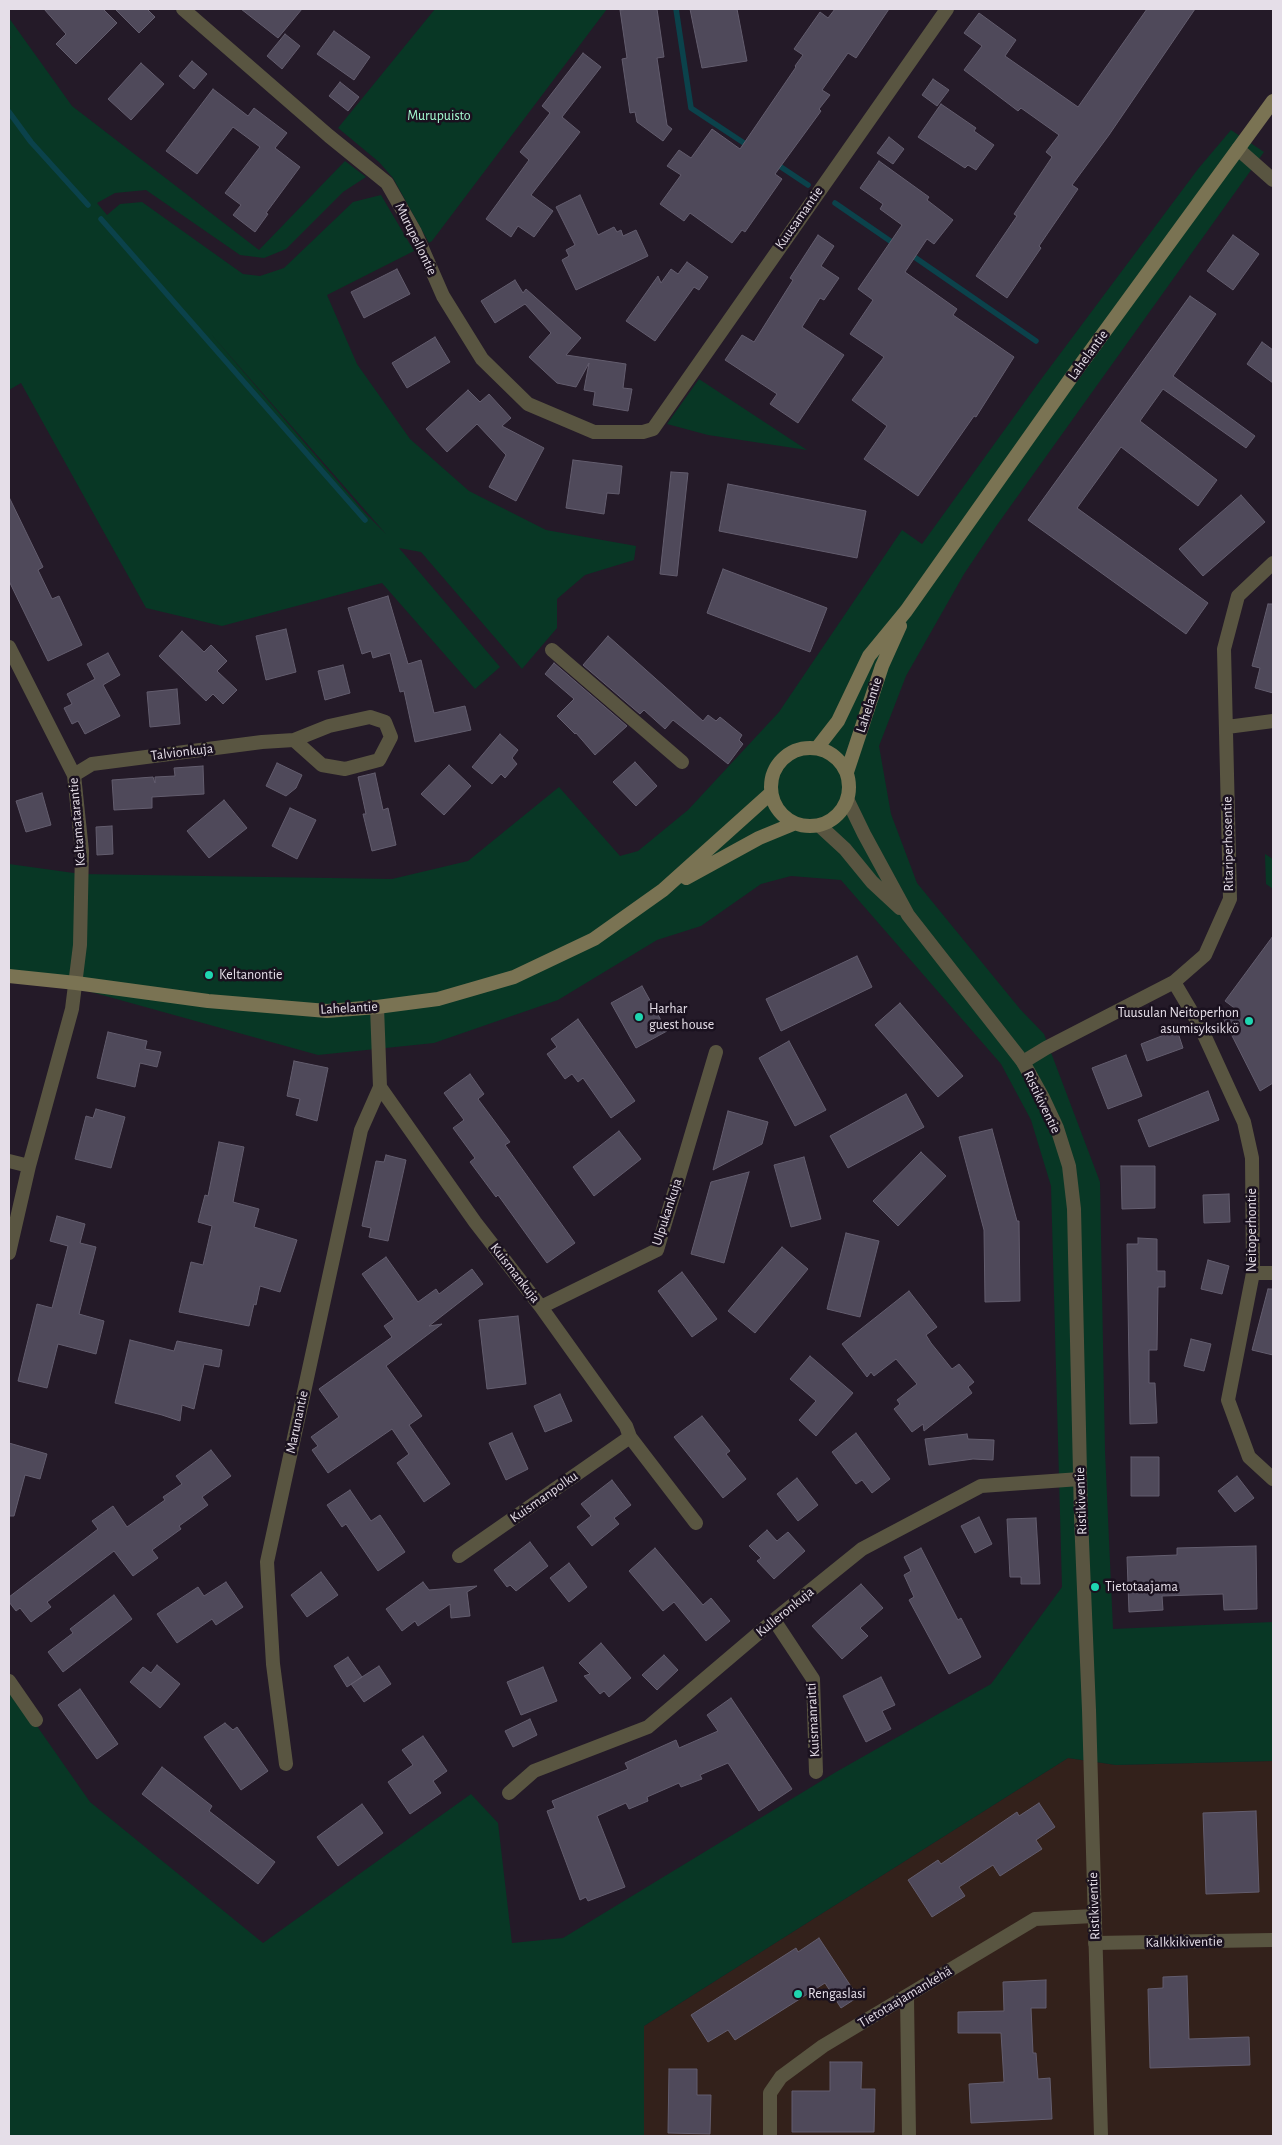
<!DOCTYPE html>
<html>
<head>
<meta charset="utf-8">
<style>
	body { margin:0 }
	#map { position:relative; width:1282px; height:2145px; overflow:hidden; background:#241a28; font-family:"Alegreya Sans",sans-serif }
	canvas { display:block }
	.frame { position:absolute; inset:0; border:10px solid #e5dee8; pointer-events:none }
</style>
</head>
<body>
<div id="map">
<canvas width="1282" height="2145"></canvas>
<div class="frame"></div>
</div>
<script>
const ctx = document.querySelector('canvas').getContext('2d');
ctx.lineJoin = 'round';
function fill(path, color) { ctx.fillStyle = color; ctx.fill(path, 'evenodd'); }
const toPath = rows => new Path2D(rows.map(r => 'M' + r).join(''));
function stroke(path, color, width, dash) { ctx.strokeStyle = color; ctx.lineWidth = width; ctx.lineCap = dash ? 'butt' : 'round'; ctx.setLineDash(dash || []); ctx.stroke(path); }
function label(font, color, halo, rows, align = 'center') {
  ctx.font = font + ' "Alegreya Sans",sans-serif'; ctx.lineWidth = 5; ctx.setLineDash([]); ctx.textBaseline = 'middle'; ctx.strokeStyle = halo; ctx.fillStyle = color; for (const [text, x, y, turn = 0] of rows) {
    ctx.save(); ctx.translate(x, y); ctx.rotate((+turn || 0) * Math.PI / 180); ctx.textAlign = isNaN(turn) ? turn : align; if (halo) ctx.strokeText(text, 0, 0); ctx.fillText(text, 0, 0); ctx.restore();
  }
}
fill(toPath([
	[1068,1758,1116,1765,1273,1761,1273,2136,644,2136,644,2026]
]), '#33211b');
fill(toPath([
	[435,9,607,9,432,241,429,243,393,178,379,162,338,128],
	[9,18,72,106,259,250,345,161,366,177,343,192,286,249,264,258,240,255,146,190,115,193,97,203,107,215,120,204,142,202,243,274,260,276,284,268,353,202,381,195,414,251,327,295,357,364,410,439,469,491,546,530,636,546,634,560,585,575,557,599,557,628,522,669,421,552,399,548,500,667,475,689,382,583,222,626,146,608,21,383,9,390,9,53,11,45,9,50],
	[210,333,386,534,365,513],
	[1231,130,1264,152,997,525,964,574,906,676,879,746,891,814,917,883,1020,1009,1044,1034,1100,1182,1105,1451,1113,1629,1273,1622,1273,1761,1116,1765,1068,1758,644,2026,644,2136,9,2136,9,1686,90,1802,263,1943,471,1794,498,1823,512,1943,563,1938,836,1772,991,1684,1062,1587,1051,1186,1031,1120,1001,1064,841,880,791,876,761,884,701,926,657,940,558,1000,434,1043,318,1055,84,990,9,982,9,864,81,874,392,879,468,861,559,787,620,856,638,851,688,810,779,712,902,530,922,544,1042,378,1198,169],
	[699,379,807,450,708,435,667,424],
	[1265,854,1273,859,1273,889,1266,884]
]), '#083725');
stroke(toPath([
	[676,9,691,108,750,147],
	[9,112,31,142,88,205],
	[775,163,808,185],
	[835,203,896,245],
	[101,219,365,520],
	[910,254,1036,341]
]), '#0b424b', 5.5);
const building = toPath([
	[44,9,103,9,117,23,76,64,56,44,66,34,44,9],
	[115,9,147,9,155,17,139,33,115,9],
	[241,9,302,9,278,38,241,9],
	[629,9,657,9,664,57,657,58,667,125,672,129,663,141,637,122,635,112,630,113,622,59,627,58,620,10,629,9],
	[690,9,737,9,747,61,702,68,690,9],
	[835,9,889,9,856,58,848,53,822,90,830,95,819,109,821,111,775,174,782,179,745,232,742,230,732,243,690,213,684,221,660,204,681,175,667,166,679,150,691,158,712,129,740,149,796,67,795,66,803,55,794,49,820,12,828,18,835,9],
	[1147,9,1195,9,1109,135,1072,185,1078,189,1039,246,1041,248,1007,298,976,276,1017,216,1014,214,1052,157,1046,152,1059,135,1021,108,1018,111,964,70,982,46,964,33,979,13,1016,40,1005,56,1078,107,1147,9],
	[334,31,370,57,354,80,317,54,334,31],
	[285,34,300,46,282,69,267,56,285,34],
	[583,53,601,67,562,117,580,132,531,195,553,211,534,237,518,226,511,237,486,219,529,160,520,152,550,113,542,106,583,53],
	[192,61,207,74,194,89,179,76,192,61],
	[141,63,164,84,131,120,108,99,141,63],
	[933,79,949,90,937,106,922,95,933,79],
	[340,82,359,97,348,111,329,96,340,82],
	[213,89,248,116,254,108,287,133,275,148,300,167,266,213,268,214,255,232,233,215,241,205,225,193,260,147,233,127,197,174,166,151,213,89],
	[941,104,976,128,974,131,994,145,976,170,968,165,965,168,918,137,941,104],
	[889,137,904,149,893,164,877,153,889,137],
	[879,161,929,197,927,200,953,220,934,244,927,239,905,272,957,309,953,315,1014,357,976,417,974,416,918,496,864,459,887,426,852,400,884,357,850,334,873,300,858,289,902,225,880,209,883,204,860,188,879,161],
	[580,195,598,235,614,227,617,232,621,230,623,236,636,230,648,256,576,290,562,260,569,256,566,250,575,245,556,207,580,195],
	[818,235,834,246,821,266,839,278,824,300,820,298,802,327,844,355,798,423,770,404,777,394,725,360,742,335,754,342,793,280,790,278,818,235],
	[1233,235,1259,254,1233,290,1207,271,1233,235],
	[687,262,708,277,699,290,694,287,655,341,626,321,658,276,661,283,671,269,678,274,687,262],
	[397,269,410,294,364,318,351,292,397,269],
	[515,280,523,293,526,289,581,338,566,355,626,364,623,388,632,389,628,411,593,405,595,392,584,390,589,363,576,387,557,383,529,357,551,333,525,304,495,323,481,301,515,280],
	[1190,296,1216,314,1173,376,1255,436,1246,448,1163,389,1140,421,1217,480,1198,506,1121,447,1077,508,1208,603,1186,634,1028,520,1190,296],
	[435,337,450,362,407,388,392,363,435,337],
	[1262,342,1273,350,1273,383,1247,364,1262,342],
	[468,390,480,402,489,394,511,418,502,426,544,448,516,501,489,487,506,455,477,424,447,452,426,429,468,390],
	[573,460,622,466,619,494,607,493,604,514,566,508,573,460],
	[671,472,688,473,677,576,660,574,671,472],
	[728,484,866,511,857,558,719,531,728,484],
	[1241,495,1265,522,1203,576,1179,549,1241,495],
	[9,497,43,567,38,570,52,599,59,596,82,645,48,661,9,581,9,497],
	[723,569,827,608,810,652,707,613,723,569],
	[388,596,408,664,421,660,434,713,465,706,471,730,415,742,404,691,400,692,390,653,373,658,371,651,362,654,348,608,388,596],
	[1268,604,1273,604,1273,693,1255,688,1260,668,1252,666,1268,604],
	[286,629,296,672,266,680,256,636,286,629],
	[182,631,204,652,211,645,227,661,217,671,237,690,223,704,213,694,206,701,159,656,182,631],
	[608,636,703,721,708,715,716,721,720,717,742,735,739,740,743,744,728,764,673,720,665,729,644,710,640,714,583,665,608,636],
	[108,653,120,675,103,685,120,716,85,734,78,721,72,724,64,708,72,704,67,694,95,679,87,664,108,653],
	[554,663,627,726,595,755,576,733,575,734,557,716,574,699,545,674,554,663],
	[343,665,350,693,325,700,318,671,343,665],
	[177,689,180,724,150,727,147,692,177,689],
	[500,734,518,750,512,758,517,764,505,778,501,774,492,784,472,767,500,734],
	[635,762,657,786,636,806,613,782,635,762],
	[277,763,302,775,296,788,286,796,266,786,277,763],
	[449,765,471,786,444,815,421,794,449,765],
	[203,766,204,794,152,797,152,808,114,810,112,780,153,777,155,783,155,777,175,776,174,768,203,766],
	[375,773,383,810,388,808,396,845,372,851,363,814,366,814,358,777,375,773],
	[42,793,51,825,26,832,16,801,42,793],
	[224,800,247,828,209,858,187,831,224,800],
	[290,808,316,820,297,859,272,846,290,808],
	[112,826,113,854,97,855,96,827,112,826],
	[1273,936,1273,1083,1260,1091,1223,1018,1237,1010,1225,1001,1273,936],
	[857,956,872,987,781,1031,766,999,857,956],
	[642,986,667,1031,636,1048,611,1003,642,986],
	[900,1003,963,1076,938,1097,875,1025,900,1003],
	[578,1019,635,1101,611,1118,583,1078,578,1082,572,1074,565,1079,547,1054,557,1047,551,1039,578,1019],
	[1177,1030,1183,1048,1147,1061,1141,1044,1177,1030],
	[108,1032,147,1041,145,1049,161,1052,157,1067,140,1063,135,1087,97,1078,108,1032],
	[789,1041,826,1110,795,1126,759,1058,789,1041],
	[1126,1055,1142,1096,1108,1109,1092,1068,1126,1055],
	[294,1061,328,1068,317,1121,296,1115,300,1099,287,1096,294,1061],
	[470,1074,484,1094,478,1099,510,1142,505,1145,575,1243,547,1263,498,1195,496,1197,470,1162,475,1158,453,1128,464,1120,444,1093,470,1074],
	[1208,1091,1219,1120,1149,1147,1138,1120,1208,1091],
	[906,1094,924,1127,848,1168,830,1136,906,1094],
	[96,1109,125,1117,111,1168,75,1159,86,1116,93,1118,96,1109],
	[728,1111,768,1122,762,1144,713,1170,728,1111],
	[992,1129,1017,1221,1019,1221,1020,1301,985,1302,984,1230,959,1137,992,1129],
	[619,1131,641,1159,594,1196,573,1167,619,1131],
	[219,1142,244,1147,233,1202,259,1209,254,1227,297,1240,280,1292,260,1286,256,1305,254,1304,249,1326,179,1312,191,1262,203,1265,212,1226,198,1222,205,1195,208,1196,219,1142],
	[921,1152,946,1176,898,1226,873,1201,921,1152],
	[386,1155,406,1160,388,1241,369,1237,371,1228,362,1226,376,1161,384,1162,386,1155],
	[804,1157,821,1219,791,1227,774,1165,804,1157],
	[1121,1166,1155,1166,1155,1208,1122,1209,1121,1166],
	[749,1172,724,1263,691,1254,711,1182,749,1172],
	[1229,1194,1230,1222,1204,1223,1203,1195,1229,1194],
	[57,1216,85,1224,80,1243,96,1247,79,1314,104,1321,96,1354,58,1344,47,1388,18,1381,37,1304,52,1308,68,1246,50,1241,57,1216],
	[846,1233,879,1241,860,1317,827,1309,846,1233],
	[1138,1238,1157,1239,1157,1271,1165,1271,1165,1287,1158,1287,1157,1350,1149,1350,1149,1383,1155,1383,1157,1423,1130,1424,1127,1244,1138,1244,1138,1238],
	[782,1247,808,1269,755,1333,728,1311,782,1247],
	[386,1257,418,1302,436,1289,439,1294,472,1269,483,1284,429,1326,442,1324,386,1366,422,1416,409,1425,450,1484,424,1502,397,1463,409,1454,392,1429,328,1473,312,1450,318,1446,311,1437,339,1417,319,1389,392,1337,384,1326,394,1319,362,1274,386,1257],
	[1208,1260,1229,1266,1222,1294,1201,1289,1208,1260],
	[682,1272,717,1319,692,1337,658,1291,682,1272],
	[1268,1289,1273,1289,1273,1355,1252,1350,1268,1289],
	[909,1291,937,1327,926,1335,931,1343,952,1369,959,1364,974,1382,968,1387,972,1393,924,1431,923,1424,912,1432,894,1409,900,1404,897,1400,917,1384,896,1359,874,1376,871,1372,867,1377,842,1344,909,1291],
	[518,1316,526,1384,487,1389,479,1320,518,1316],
	[1191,1339,1211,1344,1204,1371,1184,1366,1191,1339],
	[130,1340,174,1351,177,1341,222,1350,219,1367,204,1364,194,1409,182,1405,180,1421,162,1415,115,1403,130,1340],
	[810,1356,853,1393,816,1436,799,1420,816,1401,790,1379,810,1356],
	[560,1394,572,1421,545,1432,534,1406,560,1394],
	[702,1416,730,1451,726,1454,746,1479,723,1498,674,1437,702,1416],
	[512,1433,528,1469,506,1480,489,1443,512,1433],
	[856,1433,890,1479,872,1493,862,1480,856,1484,832,1452,856,1433],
	[967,1434,968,1439,994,1440,993,1460,973,1459,929,1465,925,1439,967,1434],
	[9,1443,47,1454,40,1479,25,1475,14,1516,9,1516,9,1443],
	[211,1450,231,1476,202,1497,208,1505,179,1526,181,1529,152,1550,158,1558,133,1576,114,1551,47,1602,51,1607,31,1622,20,1608,16,1611,9,1602,9,1597,98,1529,92,1521,113,1506,127,1527,165,1500,163,1497,182,1484,176,1476,211,1450],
	[1131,1457,1159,1457,1159,1496,1131,1496,1131,1457],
	[1237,1476,1254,1498,1235,1512,1218,1491,1237,1476],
	[797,1478,818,1505,798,1521,777,1494,797,1478],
	[612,1480,631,1505,614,1518,619,1524,592,1546,577,1527,591,1516,581,1504,612,1480],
	[350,1490,371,1521,380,1515,405,1552,378,1571,346,1524,342,1527,327,1505,350,1490],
	[979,1517,992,1544,975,1553,961,1526,979,1517],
	[1036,1518,1040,1584,1021,1584,1021,1577,1010,1577,1007,1519,1036,1518],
	[767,1530,777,1541,788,1532,805,1551,774,1579,757,1561,761,1558,749,1546,767,1530],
	[530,1542,548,1566,516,1591,510,1585,507,1587,494,1570,530,1542],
	[1256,1546,1257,1609,1224,1610,1223,1594,1162,1596,1163,1610,1129,1612,1127,1557,1177,1555,1177,1548,1256,1546],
	[655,1548,703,1605,711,1598,730,1621,706,1641,674,1602,663,1611,629,1571,655,1548],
	[921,1548,958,1620,961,1618,981,1657,949,1674,909,1600,914,1597,904,1575,911,1571,904,1557,921,1548],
	[569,1563,587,1587,569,1602,550,1578,569,1563],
	[321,1572,338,1595,307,1617,291,1595,321,1572],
	[226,1582,243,1607,216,1625,212,1619,177,1643,157,1614,198,1587,204,1596,226,1582],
	[423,1582,429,1590,477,1586,467,1592,470,1616,451,1618,450,1604,418,1626,415,1621,402,1631,386,1609,423,1582],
	[861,1584,883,1608,860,1628,868,1636,842,1659,812,1626,861,1584],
	[114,1595,132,1619,63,1672,48,1652,73,1633,70,1629,114,1595],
	[601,1643,631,1678,609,1697,604,1691,600,1694,584,1676,590,1674,579,1663,601,1643],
	[664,1655,678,1670,657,1690,642,1675,664,1655],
	[348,1657,362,1677,347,1687,334,1666,348,1657],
	[157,1665,180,1684,160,1708,130,1682,143,1667,151,1673,157,1665],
	[379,1666,391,1684,364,1702,351,1684,379,1666],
	[543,1667,557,1701,521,1715,507,1682,543,1667],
	[881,1677,895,1705,882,1711,891,1729,866,1742,843,1696,881,1677],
	[80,1689,118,1744,97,1759,58,1705,80,1689],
	[731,1698,792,1789,759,1811,728,1763,700,1775,702,1779,681,1787,679,1783,647,1797,648,1801,629,1809,626,1803,597,1816,625,1887,588,1901,586,1897,580,1900,547,1811,555,1808,552,1801,628,1769,625,1763,676,1740,679,1748,718,1731,707,1715,731,1698],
	[530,1719,537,1735,513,1747,505,1731,530,1719],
	[225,1723,233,1730,237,1727,268,1771,241,1790,204,1737,225,1723],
	[423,1736,447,1771,433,1781,441,1793,410,1814,388,1782,413,1765,402,1750,423,1736],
	[162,1767,212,1806,209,1811,275,1862,258,1884,142,1794,162,1767],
	[1039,1803,1055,1827,1036,1840,1042,1849,1000,1876,993,1865,959,1887,965,1896,932,1917,908,1880,938,1860,941,1864,1017,1812,1019,1816,1039,1803],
	[362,1804,383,1833,338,1866,317,1837,362,1804],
	[1256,1811,1259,1892,1206,1894,1203,1813,1256,1811],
	[819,1938,858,1997,841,2008,825,1983,735,2040,728,2030,708,2042,691,2015,796,1948,798,1952,819,1938],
	[1187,1976,1189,2039,1249,2037,1250,2065,1150,2068,1148,1989,1163,1988,1163,1977,1187,1976],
	[1046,1980,1046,2008,1031,2008,1033,2053,1036,2053,1038,2079,1050,2078,1052,2119,971,2123,969,2084,1004,2082,1001,2033,958,2033,958,2012,1004,2011,1003,1982,1046,1980],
	[830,2062,862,2062,861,2089,875,2089,874,2132,792,2132,792,2091,830,2091,830,2062],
	[669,2069,697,2069,697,2095,711,2095,710,2134,668,2133,669,2069]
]);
fill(building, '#4f495a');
stroke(building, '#635d6e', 1);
stroke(toPath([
	[183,9,329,136,387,183,415,232,443,296,482,359,528,404,594,432,643,432,653,429,947,9],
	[1238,149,1273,180],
	[9,647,74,775,82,851,80,945,72,1009,29,1166,9,1253],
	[552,650,682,762],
	[1227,727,1273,721],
	[74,775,92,764,262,742,294,740,322,765,345,769,379,760,391,737,385,722,370,717,329,726,294,740],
	[1174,982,1200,1026,1244,1122,1252,1158,1253,1273,1228,1400,1249,1457,1273,1479],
	[377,1007,380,1087,475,1222,541,1307,626,1426,630,1437,696,1523],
	[1023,1062,1046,1048,1174,982,1205,955,1230,899,1224,649,1238,596,1273,563],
	[9,1161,29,1166],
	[1253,1273,1273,1273],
	[541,1307,657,1250,716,1052],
	[459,1556,630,1437],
	[774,1620,813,1679,816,1772],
	[9,1681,36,1720],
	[286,1764,273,1664,267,1562,361,1130,380,1087],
	[509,1793,534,1771,648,1727,774,1620,862,1549,981,1486,1080,1479],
	[1095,1943,1273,1940],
	[907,1997,909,2136],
	[770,2136,770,2093,781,2077,823,2046,1035,1919,1094,1916]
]), '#595541', 14);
stroke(toPath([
	[848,801,864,834,908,915,1023,1062,1043,1098,1057,1128,1069,1166,1074,1209,1081,1517,1089,1710,1101,2136],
	[820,826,845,849,872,882,900,908]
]), '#595541', 14);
stroke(toPath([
	'771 787a39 39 0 1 1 78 0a39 39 0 1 1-78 0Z',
	[817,748,838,721,869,656,906,611,1073,375,1273,101],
	[847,772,882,666,900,626],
	[686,878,759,838,793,824],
	[9,976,76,983,208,1001,327,1011,377,1007,438,999,514,977,594,939,663,890,771,793]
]), '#7a7353', 14);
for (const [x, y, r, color] of [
	[209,975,5,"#1fd5b0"],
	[639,1017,5,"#1fd5b0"],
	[1249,1021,5,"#1fd5b0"],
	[1095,1587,5,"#1fd5b0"],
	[798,1994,5,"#1fd5b0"]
]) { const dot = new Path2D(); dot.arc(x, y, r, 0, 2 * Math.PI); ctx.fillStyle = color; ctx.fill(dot); stroke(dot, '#1a111f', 2); }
label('14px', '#a5fad2', '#1a111f', [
	["Murupuisto",439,116]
]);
label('14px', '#e5dee8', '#1a111f', [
	["Kuusamantie",799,218,-55],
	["Murupellontie",416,239,64],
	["Lahelantie",1088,355,-54],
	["Lahelantie",869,705,-72],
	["Talvionkuja",182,752,-7],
	["Keltamatarantie",77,822,-95],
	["Ritariperhosentie",1228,844,-91],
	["Lahelantie",349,1008,-3],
	["Ristikiventie",1042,1102,64],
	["Ulpukankuja",667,1212,-72],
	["Neitoperhontie",1252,1230,-90],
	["Kuismankuja",515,1273,52],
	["Marunantie",297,1422,-78],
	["Kuismanpolku",544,1497,-35],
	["Ristikiventie",1081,1501,-92],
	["Kulleronkuja",785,1612,-39],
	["Kuismanraitti",813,1720,-93],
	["Ristikiventie",1094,1906,-92],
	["Kalkkikiventie",1184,1942,-1],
	["Tietotaajamankehä",905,1997,-31]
]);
label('14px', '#e5dee8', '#1a111f', [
	["Keltanontie",219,975],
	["Harhar",649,1009],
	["guest house",649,1025],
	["Tuusulan Neitoperhon",1239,1013,"right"],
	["asumisyksikkö",1239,1029,"right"],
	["Tietotaajama",1105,1587],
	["Rengaslasi",808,1994]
], 'left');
</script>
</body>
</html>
